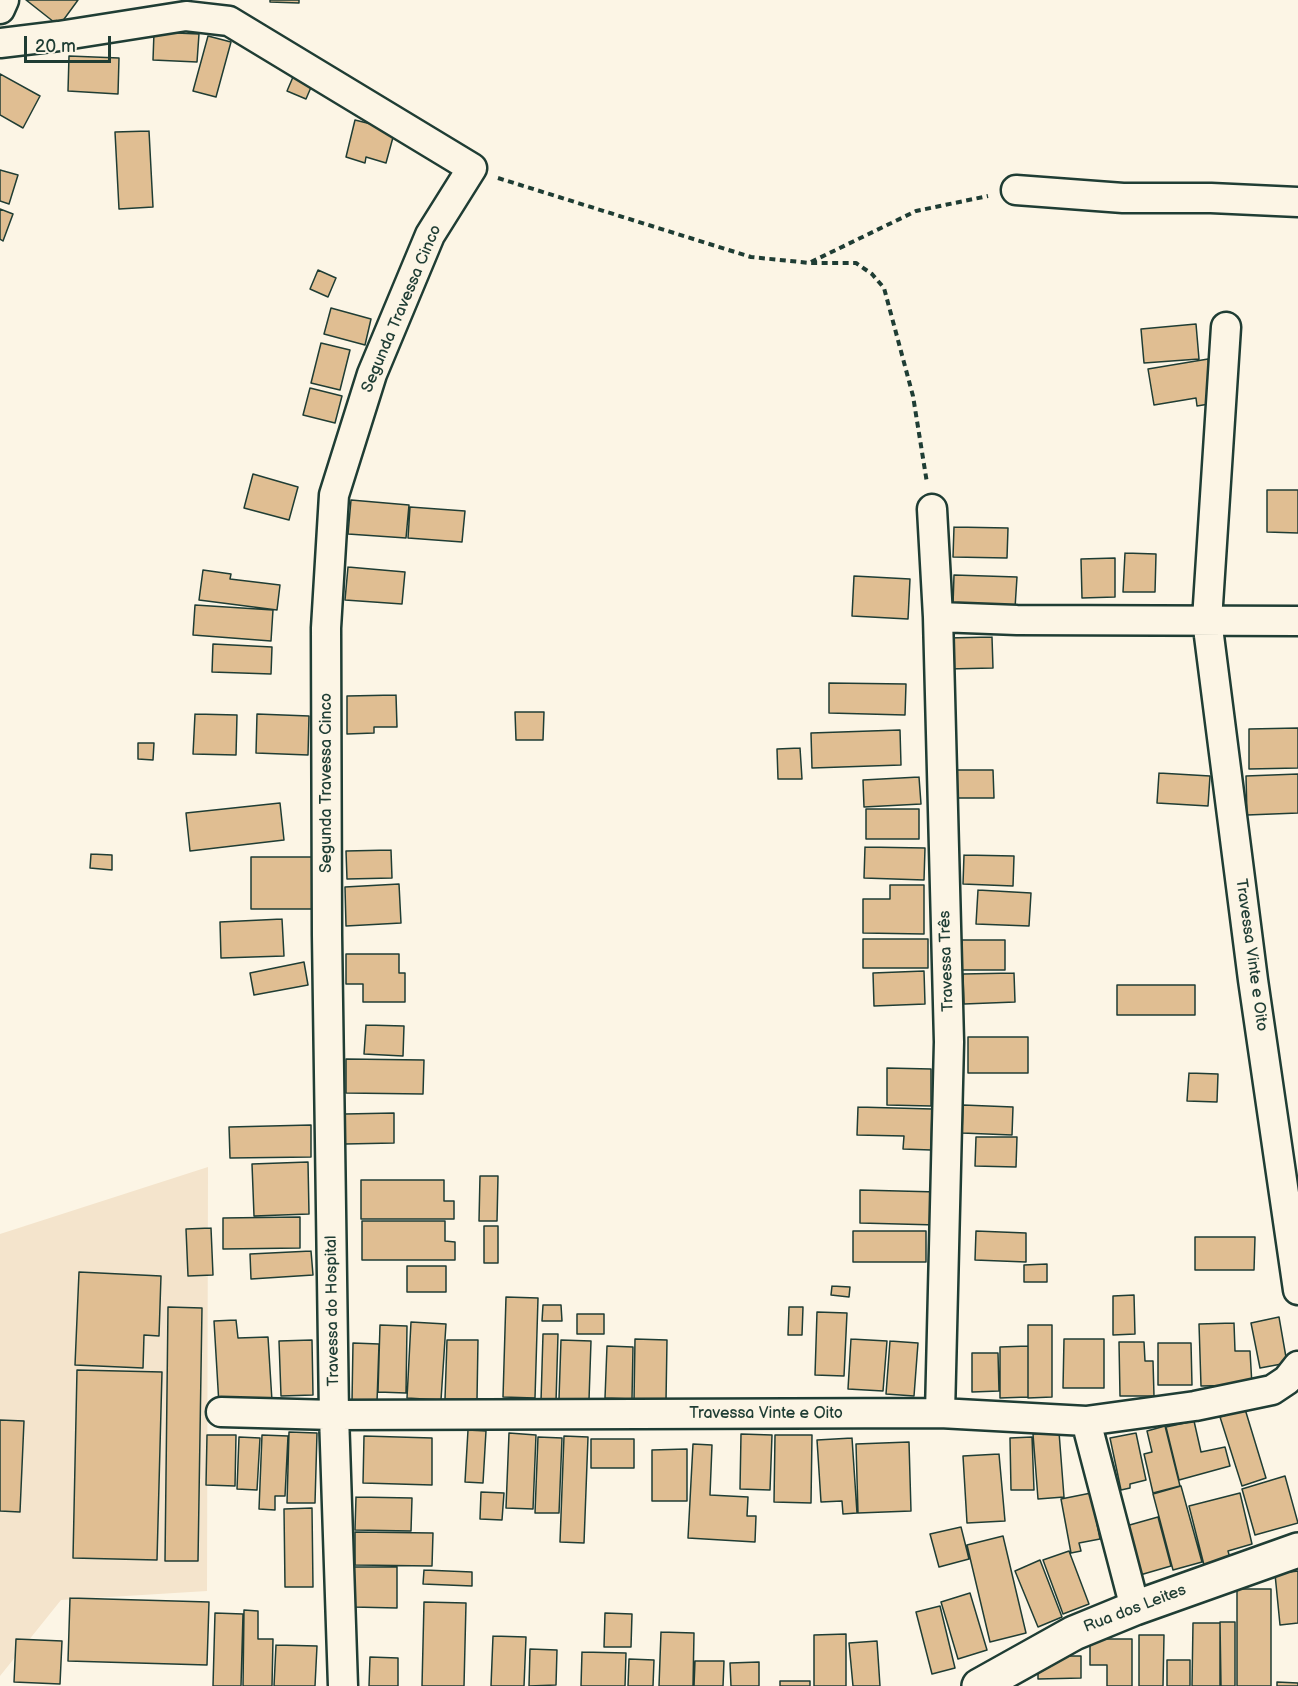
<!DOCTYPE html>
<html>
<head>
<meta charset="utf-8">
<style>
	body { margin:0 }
	#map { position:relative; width:1298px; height:1686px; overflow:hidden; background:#fcf5e5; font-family:"Balsamiq Sans",sans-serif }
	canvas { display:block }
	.scale { position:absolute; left:24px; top:36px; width:87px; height:27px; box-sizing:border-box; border:3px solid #1f3d34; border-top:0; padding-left:8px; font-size:18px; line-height:21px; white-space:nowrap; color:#1f3d34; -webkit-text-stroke:4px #fcf5e5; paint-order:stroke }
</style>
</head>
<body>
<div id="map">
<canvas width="1298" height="1686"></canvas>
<div class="scale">20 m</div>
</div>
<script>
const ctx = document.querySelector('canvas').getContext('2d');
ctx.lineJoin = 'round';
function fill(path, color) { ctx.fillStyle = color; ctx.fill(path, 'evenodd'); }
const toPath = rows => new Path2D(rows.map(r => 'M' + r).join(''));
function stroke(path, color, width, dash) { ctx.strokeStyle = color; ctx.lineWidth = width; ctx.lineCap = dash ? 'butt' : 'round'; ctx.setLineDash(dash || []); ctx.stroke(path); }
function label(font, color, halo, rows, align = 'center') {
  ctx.font = font + ' "Balsamiq Sans",sans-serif'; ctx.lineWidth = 6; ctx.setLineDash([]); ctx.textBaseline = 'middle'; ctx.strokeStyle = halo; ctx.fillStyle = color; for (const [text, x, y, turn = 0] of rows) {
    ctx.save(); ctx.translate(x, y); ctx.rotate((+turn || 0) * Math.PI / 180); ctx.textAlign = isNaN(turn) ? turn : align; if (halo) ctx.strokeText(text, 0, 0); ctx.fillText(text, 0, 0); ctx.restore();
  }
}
fill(toPath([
	[208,1167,207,1591,61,1600,0,1676,0,1234]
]), '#f4e4cc');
const building = toPath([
	[26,0,78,0,59,26,26,0],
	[270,0,299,0,299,3,270,2,270,0],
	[154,32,199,34,197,62,153,60,154,32],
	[208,36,231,42,216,97,193,91,208,36],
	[69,56,119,58,118,94,68,91,69,56],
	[296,70,315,78,306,99,287,91,296,70],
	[0,74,40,96,23,128,0,115,0,74],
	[355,120,395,130,386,163,366,157,365,163,346,157,355,120],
	[149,131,153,207,119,209,115,132,149,131],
	[0,170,18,175,9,204,0,201,0,170],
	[0,209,13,214,3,241,0,239,0,209],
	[318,270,336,278,328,297,310,289,318,270],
	[331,308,371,319,365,345,324,334,331,308],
	[1196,324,1199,359,1144,363,1141,329,1196,324],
	[321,343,350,350,340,390,311,383,321,343],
	[1208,359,1215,403,1197,406,1196,398,1154,405,1148,369,1208,359],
	[310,388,342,396,335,423,303,415,310,388],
	[253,474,298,487,289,520,244,508,253,474],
	[1267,490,1298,490,1298,533,1267,532,1267,490],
	[351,500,409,505,406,538,348,534,351,500],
	[410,507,465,511,462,542,408,538,410,507],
	[954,527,1008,528,1007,558,953,557,954,527],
	[1125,553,1156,554,1155,592,1123,592,1125,553],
	[1115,558,1115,597,1082,598,1081,559,1115,558],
	[348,567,405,572,402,604,345,600,348,567],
	[203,570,231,574,230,579,280,585,277,610,199,600,203,570],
	[954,575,1017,577,1015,608,953,605,954,575],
	[854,576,910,579,908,619,852,616,854,576],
	[195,605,273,610,271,641,193,635,195,605],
	[992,637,993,668,947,669,947,638,992,637],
	[213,644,272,647,271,674,212,672,213,644],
	[829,683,906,684,905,715,829,713,829,683],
	[396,695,397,727,374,727,374,733,347,734,347,696,396,695],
	[515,712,544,712,543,740,516,740,515,712],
	[195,714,237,715,236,755,193,754,195,714],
	[257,714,309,716,308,755,256,753,257,714],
	[1298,728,1298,768,1249,769,1249,729,1298,728],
	[900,730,901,765,812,768,811,733,900,730],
	[138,743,154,743,153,760,138,759,138,743],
	[800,748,802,779,778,779,777,749,800,748],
	[956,770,993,770,994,798,956,798,956,770],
	[1159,773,1210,776,1208,806,1157,803,1159,773],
	[1298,774,1298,813,1247,815,1246,776,1298,774],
	[919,777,921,804,864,807,863,780,919,777],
	[280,803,284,840,190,851,186,813,280,803],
	[866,809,919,809,919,839,866,839,866,809],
	[865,847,925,848,924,880,864,878,865,847],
	[391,850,392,878,347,879,346,851,391,850],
	[91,854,112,855,112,870,90,868,91,854],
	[964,855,1014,856,1013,886,963,884,964,855],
	[251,857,312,857,312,909,251,909,251,857],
	[399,884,401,923,346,926,345,887,399,884],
	[890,885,924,885,924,934,863,933,863,899,890,899,890,885],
	[978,890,1031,893,1029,926,976,924,978,890],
	[282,919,284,956,221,958,220,922,282,919],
	[863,939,928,939,928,968,863,968,863,939],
	[962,940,1005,940,1005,970,962,970,962,940],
	[346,954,399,954,399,973,405,973,405,1002,363,1002,363,984,346,984,346,954],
	[304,962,308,985,254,995,250,973,304,962],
	[924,971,925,1004,874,1006,873,973,924,971],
	[1014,973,1015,1002,964,1004,963,974,1014,973],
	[1117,985,1195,985,1195,1015,1117,1015,1117,985],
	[366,1025,404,1026,403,1056,364,1054,366,1025],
	[968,1037,1028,1037,1028,1073,968,1073,968,1037],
	[346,1059,424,1060,423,1094,346,1093,346,1059],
	[887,1068,931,1069,931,1106,887,1105,887,1068],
	[1189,1073,1218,1074,1217,1102,1187,1101,1189,1073],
	[963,1105,1013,1107,1012,1135,962,1133,963,1105],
	[858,1107,932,1109,931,1150,903,1149,904,1136,857,1135,858,1107],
	[394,1113,394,1143,345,1144,345,1114,394,1113],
	[311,1125,311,1157,230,1158,229,1127,311,1125],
	[976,1137,1017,1137,1016,1167,975,1166,976,1137],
	[308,1162,309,1214,254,1216,252,1164,308,1162],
	[480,1176,498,1176,497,1221,479,1221,480,1176],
	[361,1180,444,1180,444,1201,454,1201,454,1219,361,1219,361,1180],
	[860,1190,938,1192,937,1225,860,1223,860,1190],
	[300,1217,300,1248,223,1249,223,1218,300,1217],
	[362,1221,445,1221,445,1241,455,1242,455,1260,362,1260,362,1221],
	[484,1226,498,1226,498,1263,484,1263,484,1226],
	[211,1228,213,1275,188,1276,186,1229,211,1228],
	[853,1231,926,1231,926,1262,853,1262,853,1231],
	[976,1231,1026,1233,1026,1262,975,1260,976,1231],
	[1195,1237,1255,1237,1254,1270,1195,1270,1195,1237],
	[311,1251,313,1275,251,1279,250,1254,311,1251],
	[1047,1264,1047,1282,1024,1282,1024,1265,1047,1264],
	[407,1266,446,1266,446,1292,407,1292,407,1266],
	[79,1272,161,1276,159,1336,144,1335,143,1368,75,1365,79,1272],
	[832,1286,850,1287,849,1297,831,1295,832,1286],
	[1134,1295,1135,1334,1113,1335,1113,1296,1134,1295],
	[506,1297,538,1298,535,1398,503,1397,506,1297],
	[543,1305,561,1305,562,1321,542,1321,543,1305],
	[168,1307,202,1308,198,1561,165,1561,168,1307],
	[789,1307,803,1307,802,1335,788,1335,789,1307],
	[817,1312,847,1313,844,1376,815,1375,817,1312],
	[577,1314,604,1314,604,1334,577,1334,577,1314],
	[1279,1317,1287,1363,1260,1368,1251,1323,1279,1317],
	[236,1320,238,1338,268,1337,272,1401,219,1405,214,1321,236,1320],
	[411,1322,446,1324,441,1400,407,1398,411,1322],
	[1234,1323,1235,1351,1250,1351,1252,1385,1201,1386,1199,1324,1234,1323],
	[380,1325,407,1326,406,1393,378,1392,380,1325],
	[1028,1325,1052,1325,1052,1397,1028,1398,1028,1325],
	[543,1334,558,1334,556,1402,541,1401,543,1334],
	[635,1339,667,1340,666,1401,634,1401,635,1339],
	[851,1339,887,1341,883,1391,848,1389,851,1339],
	[1064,1339,1104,1339,1104,1388,1063,1388,1064,1339],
	[312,1340,313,1395,281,1396,279,1341,312,1340],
	[447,1340,478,1340,477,1400,445,1399,447,1340],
	[561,1340,591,1341,589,1400,559,1399,561,1340],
	[890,1341,918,1343,914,1396,886,1394,890,1341],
	[1119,1342,1144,1342,1145,1361,1153,1361,1154,1396,1120,1396,1119,1342],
	[353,1343,379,1344,377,1402,352,1402,353,1343],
	[1158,1343,1191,1343,1192,1385,1158,1385,1158,1343],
	[607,1346,633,1347,632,1399,605,1398,607,1346],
	[1028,1346,1028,1397,1000,1398,1000,1347,1028,1346],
	[972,1353,998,1353,999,1391,972,1392,972,1353],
	[77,1370,162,1372,157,1560,73,1558,77,1370],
	[1245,1409,1266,1478,1242,1486,1220,1417,1245,1409],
	[0,1420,24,1421,20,1512,0,1511,0,1420],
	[1194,1421,1201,1452,1225,1447,1230,1466,1179,1480,1166,1427,1194,1421],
	[1165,1426,1180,1486,1153,1493,1144,1454,1152,1452,1147,1431,1165,1426],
	[468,1430,486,1431,483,1483,465,1482,468,1430],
	[289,1432,317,1433,315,1503,287,1503,289,1432],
	[1059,1432,1064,1497,1038,1499,1033,1434,1059,1432],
	[509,1433,536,1435,533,1509,506,1508,509,1433],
	[1136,1433,1146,1480,1130,1484,1130,1488,1121,1490,1110,1438,1136,1433],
	[741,1434,772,1435,770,1490,740,1489,741,1434],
	[207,1435,236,1435,235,1486,206,1485,207,1435],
	[262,1435,288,1436,285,1496,275,1496,275,1510,259,1509,262,1435],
	[775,1435,812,1435,811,1503,774,1502,775,1435],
	[364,1436,432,1438,432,1485,363,1483,364,1436],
	[564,1436,588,1437,584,1543,560,1542,564,1436],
	[239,1437,260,1438,257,1490,237,1489,239,1437],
	[538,1437,562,1438,559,1513,535,1513,538,1437],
	[1032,1437,1034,1490,1011,1490,1010,1438,1032,1437],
	[852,1438,857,1513,843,1514,842,1501,821,1502,817,1440,852,1438],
	[591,1439,634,1439,634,1468,591,1468,591,1439],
	[909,1442,911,1511,858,1513,856,1444,909,1442],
	[693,1444,712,1445,710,1495,748,1497,747,1516,756,1516,755,1542,688,1538,693,1444],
	[687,1449,687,1501,652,1501,652,1450,687,1449],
	[999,1454,1005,1521,967,1523,963,1456,999,1454],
	[1285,1476,1298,1523,1255,1535,1242,1489,1285,1476],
	[1181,1486,1202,1562,1173,1570,1153,1494,1181,1486],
	[481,1492,504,1493,502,1520,480,1519,481,1492],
	[1091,1493,1100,1539,1079,1543,1081,1551,1071,1553,1061,1499,1091,1493],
	[1240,1493,1252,1544,1228,1551,1230,1558,1204,1565,1189,1506,1240,1493],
	[356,1497,412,1498,411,1531,355,1530,356,1497],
	[312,1508,313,1587,285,1587,284,1509,312,1508],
	[1158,1517,1171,1566,1140,1575,1126,1526,1158,1517],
	[961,1527,969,1559,939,1567,930,1534,961,1527],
	[355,1532,433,1533,432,1566,355,1565,355,1532],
	[1003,1536,1026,1633,990,1642,967,1545,1003,1536],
	[1069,1551,1089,1604,1063,1614,1043,1560,1069,1551],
	[1040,1560,1062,1617,1038,1627,1015,1571,1040,1560],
	[353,1567,397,1567,397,1608,353,1607,353,1567],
	[424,1570,472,1572,472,1586,423,1584,424,1570],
	[1298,1571,1298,1623,1280,1625,1275,1574,1298,1571],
	[1237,1589,1271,1589,1271,1686,1237,1686,1237,1589],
	[970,1593,987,1650,958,1659,941,1602,970,1593],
	[70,1598,209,1602,207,1665,68,1661,70,1598],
	[424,1602,466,1603,464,1686,422,1686,424,1602],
	[940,1606,955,1668,932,1674,916,1612,940,1606],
	[244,1610,258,1611,258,1639,273,1639,272,1686,243,1686,244,1610],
	[215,1613,243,1614,241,1686,213,1686,215,1613],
	[605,1613,632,1614,631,1647,604,1647,605,1613],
	[1220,1622,1235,1622,1235,1686,1221,1686,1220,1622],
	[1193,1623,1220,1623,1220,1686,1192,1686,1193,1623],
	[661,1632,694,1633,693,1686,659,1686,661,1632],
	[846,1634,846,1686,814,1686,814,1635,846,1634],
	[1139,1635,1164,1635,1163,1686,1139,1686,1139,1635],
	[493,1636,526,1637,524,1686,491,1686,493,1636],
	[16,1639,62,1641,60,1684,14,1682,16,1639],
	[1090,1639,1132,1639,1132,1686,1107,1686,1107,1665,1090,1665,1090,1639],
	[877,1641,880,1686,853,1686,849,1643,877,1641],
	[276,1645,317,1646,315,1686,274,1686,276,1645],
	[530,1649,557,1650,556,1685,529,1686,530,1649],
	[582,1652,626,1653,625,1686,581,1686,582,1652],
	[1058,1656,1081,1656,1081,1678,1038,1679,1038,1662,1058,1661,1058,1656],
	[370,1657,398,1658,398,1686,369,1686,370,1657],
	[629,1659,654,1660,653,1686,628,1686,629,1659],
	[1167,1660,1190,1660,1190,1686,1167,1686,1167,1660],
	[695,1661,724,1661,723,1686,694,1686,695,1661],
	[759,1662,759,1686,731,1686,730,1663,759,1662],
	[780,1681,810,1681,810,1686,780,1686,780,1681],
	[1277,1682,1298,1683,1298,1686,1277,1686,1277,1682]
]);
fill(building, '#e0be92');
stroke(building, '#1f3d34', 1.5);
const minor = toPath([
	[0,9,4,0],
	[0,43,59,36,186,16,229,21,472,168,430,235,372,374,334,495,326,628,327,935,334,1415,343,1686],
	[1016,190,1123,198,1211,198,1298,202],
	[1226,327,1207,620,1253,980,1298,1290],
	[932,509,938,617,949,1042,940,1413],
	[938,617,1017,620,1298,621],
	[221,1412,334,1415,940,1413,1086,1421,1195,1406,1272,1390,1287,1380,1298,1366],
	[1086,1421,1135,1608]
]);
const tertiary = toPath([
	[979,1686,1074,1633,1135,1608,1298,1550]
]);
stroke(minor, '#1f3d34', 33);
stroke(tertiary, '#1f3d34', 38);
stroke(toPath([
	[498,178,751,257,810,263,856,263,872,274,884,288,913,396,927,483],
	[811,262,916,211,988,196]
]), '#1f3d34', 4, [6, 4.5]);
stroke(minor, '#fcf5e5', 28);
stroke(tertiary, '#fcf5e5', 33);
label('16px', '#1f3d34', '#fcf5e5', [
	["Segunda Travessa Cinco",402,309,-67],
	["Segunda Travessa Cinco",327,783,-90],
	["Travessa Vinte e Oito",1251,955,82],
	["Travessa Três",947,961,-92],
	["Travessa do Hospital",333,1311,-91],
	["Travessa Vinte e Oito",766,1414],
	["Rua dos Leites",1135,1609,-21]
]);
</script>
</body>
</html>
